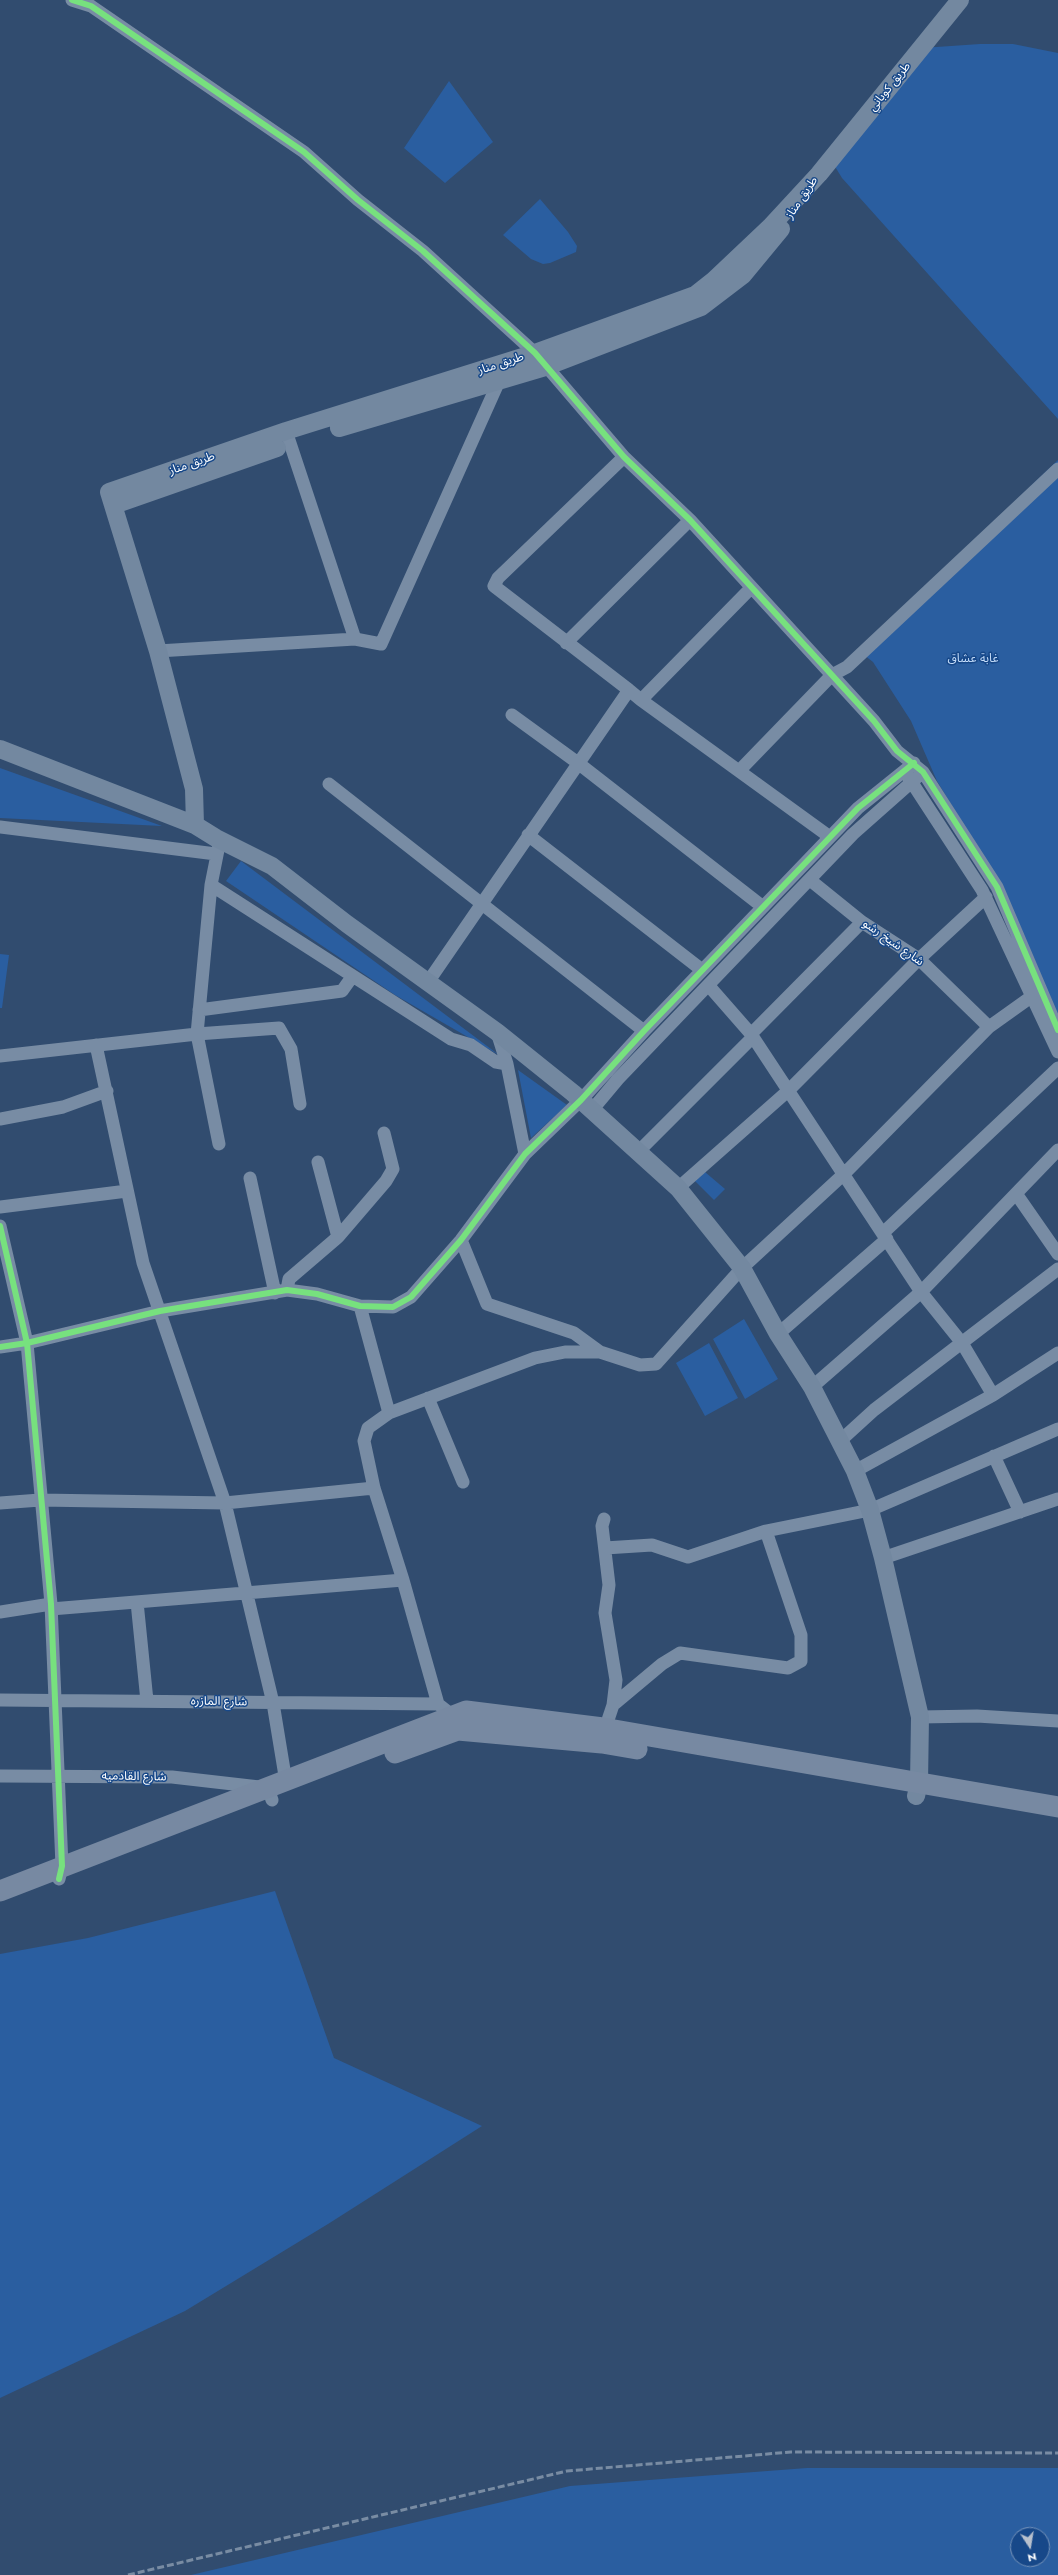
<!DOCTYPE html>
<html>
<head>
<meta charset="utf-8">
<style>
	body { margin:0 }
	#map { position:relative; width:1058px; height:2575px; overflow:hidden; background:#314c6f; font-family:Jost,sans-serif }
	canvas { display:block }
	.north { position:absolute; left:1010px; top:2527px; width:40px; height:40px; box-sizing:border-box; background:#174889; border:1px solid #7491b8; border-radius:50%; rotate:168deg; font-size:11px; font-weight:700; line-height:16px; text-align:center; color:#fff }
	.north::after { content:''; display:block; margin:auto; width:14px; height:18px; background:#b7c0cd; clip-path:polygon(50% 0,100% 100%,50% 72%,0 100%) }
</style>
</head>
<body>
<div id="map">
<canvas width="1058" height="2575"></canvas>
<div class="north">N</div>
</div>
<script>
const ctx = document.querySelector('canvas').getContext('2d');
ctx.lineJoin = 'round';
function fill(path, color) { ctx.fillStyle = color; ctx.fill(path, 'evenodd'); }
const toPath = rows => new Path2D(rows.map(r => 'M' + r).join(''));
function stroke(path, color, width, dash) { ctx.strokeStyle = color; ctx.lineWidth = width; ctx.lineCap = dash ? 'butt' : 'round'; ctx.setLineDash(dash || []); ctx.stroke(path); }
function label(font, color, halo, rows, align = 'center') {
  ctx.font = font + ' Jost,"Noto Sans Arabic",sans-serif'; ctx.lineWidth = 3; ctx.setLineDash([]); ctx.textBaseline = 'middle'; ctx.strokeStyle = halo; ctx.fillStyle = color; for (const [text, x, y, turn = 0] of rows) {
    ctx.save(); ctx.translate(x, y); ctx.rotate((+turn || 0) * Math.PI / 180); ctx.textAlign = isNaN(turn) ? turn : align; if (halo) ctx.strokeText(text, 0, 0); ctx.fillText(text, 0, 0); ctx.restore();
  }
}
fill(toPath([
	[980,44,1013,44,1058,53,1058,419,842,178,831,160,922,48],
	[449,81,493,142,445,183,404,148],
	[540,199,568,232,577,246,576,252,550,263,543,264,531,259,503,235],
	[1058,460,1058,1025,1000,885,937,781,911,721,873,662,859,651],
	[0,768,162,826,0,818],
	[241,861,499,1055,395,995,226,881],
	[0,954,9,955,2,1008,0,1008],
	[518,1070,567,1105,531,1138],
	[705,1172,725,1189,714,1200,695,1181],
	[744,1319,778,1379,745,1399,713,1339],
	[709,1343,738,1398,705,1416,676,1363],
	[275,1891,334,2058,482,2126,328,2224,185,2311,0,2398,0,1954,88,1938],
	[807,2468,1058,2468,1058,2575,191,2575,570,2486],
	[1018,2535,1042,2535,1042,2559,1018,2559]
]), '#2a5ea0');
stroke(toPath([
	[72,0,91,6,304,152,358,200,423,251,535,353,624,457,690,520,874,721,897,751,923,772,997,887,1058,1030],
	[624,457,498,578,494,586,629,690],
	[355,639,381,644,499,381,499,374],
	[566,643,690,520],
	[158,651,355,639,286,431],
	[641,700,830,837],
	[512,715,578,763,763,907],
	[739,771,832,675,847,667,1058,469],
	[907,775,982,890,1058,1052],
	[329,784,644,1031],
	[0,827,216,854],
	[528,835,702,970],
	[810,880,862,922,919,959,989,1027],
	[211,885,451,1039,471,1045,496,1062,507,1064],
	[428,982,629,690,641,700,751,588],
	[709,986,751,1034,921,1292,962,1343,993,1395,1058,1353],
	[199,1010,342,991,352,977],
	[497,1032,507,1064,525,1154],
	[751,1034,862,922],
	[96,1045,143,1263,225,1503,273,1703,286,1782],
	[0,1056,197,1034,279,1028,291,1049,300,1104],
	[592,1110,618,1079,853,834,923,772],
	[0,1119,63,1107,107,1091],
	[219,1144,197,1034,211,885,220,840],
	[639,1151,753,1037],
	[318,1162,338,1237],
	[250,1178,275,1293],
	[678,1188,789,1090,919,959,986,897],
	[1017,1195,1058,1254],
	[0,1207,127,1191],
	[0,1226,27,1343,51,1604,62,1866,59,1879],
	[883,1233,1058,1068],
	[461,1240,487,1304,574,1333,600,1352],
	[287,1290,289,1279,338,1237,386,1181,393,1169,384,1133],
	[360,1306,389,1413,368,1428,364,1441,374,1488,403,1580,438,1704,452,1715,455,1721],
	[778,1334,887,1239],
	[0,1347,27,1343,160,1311,287,1290,317,1294,360,1306,393,1307,411,1297,461,1240,525,1154,581,1100,644,1031,858,808,914,763],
	[812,1387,921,1292,1058,1150],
	[428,1398,463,1482],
	[389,1413,535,1358,565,1352,600,1352,640,1365,656,1364,742,1268,845,1173,989,1027,1031,997],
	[840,1441,874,1410,1058,1269],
	[994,1456,1020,1512],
	[855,1471,993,1395],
	[0,1503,40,1500,225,1503,374,1488],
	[605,1548,652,1545,688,1557,766,1531,870,1510,1058,1429],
	[883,1558,1058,1499],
	[137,1602,147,1701],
	[51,1609,403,1580],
	[0,1612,51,1604],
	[0,1700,438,1704],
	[613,1705,662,1664,680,1653,788,1668,801,1661,801,1635,766,1531],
	[920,1717,977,1716,1058,1721],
	[603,1735,613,1705,616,1680,605,1613,609,1585,602,1526,604,1519],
	[0,1776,172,1777,268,1788,272,1800]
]), '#788ca4', 13);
stroke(toPath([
	[339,428,545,367,701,307,743,275,781,229],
	[114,505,277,448],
	[0,749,195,825,216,838,272,866,347,924,497,1032,573,1093,678,1188,742,1268,778,1334,812,1387,855,1471,870,1510,883,1558,920,1717,919,1783,916,1796],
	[195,825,194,789,158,651,109,492,286,431,535,353,695,295,714,280,770,227,819,174,960,0]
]), '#7388a0', 18);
stroke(toPath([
	[395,1753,458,1730,602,1743,637,1749],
	[0,1891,466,1711,603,1728,1058,1807]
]), '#7789a2', 21);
stroke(toPath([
	[128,2575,567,2471,791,2452,1058,2453]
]), '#798ca3', 3, [7, 3]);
stroke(toPath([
	[72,0,91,6,304,152,358,200,423,251,535,353,624,457,690,520,874,721,897,751,923,772,997,887,1058,1030],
	[0,1226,27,1343,51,1604,62,1866,59,1879],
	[0,1347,27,1343,160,1311,287,1290,317,1294,360,1306,393,1307,411,1297,461,1240,525,1154,581,1100,644,1031,858,808,914,763]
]), '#77e17e', 6);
label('12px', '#fff', '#174889', [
	["طريق كوباني",890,87,-51],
	["طريق مناز",802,198,-56],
	["طريق مناز",501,364,-18],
	["طريق مناز",192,464,-19],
	["شارع شيخ رشو",893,943,35],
	["شارع المازره",219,1702,1],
	["شارع القادميه",134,1777,1]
]);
label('12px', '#c5ddfa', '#174889', [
	["غابة عشاق",973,659]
]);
</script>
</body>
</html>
